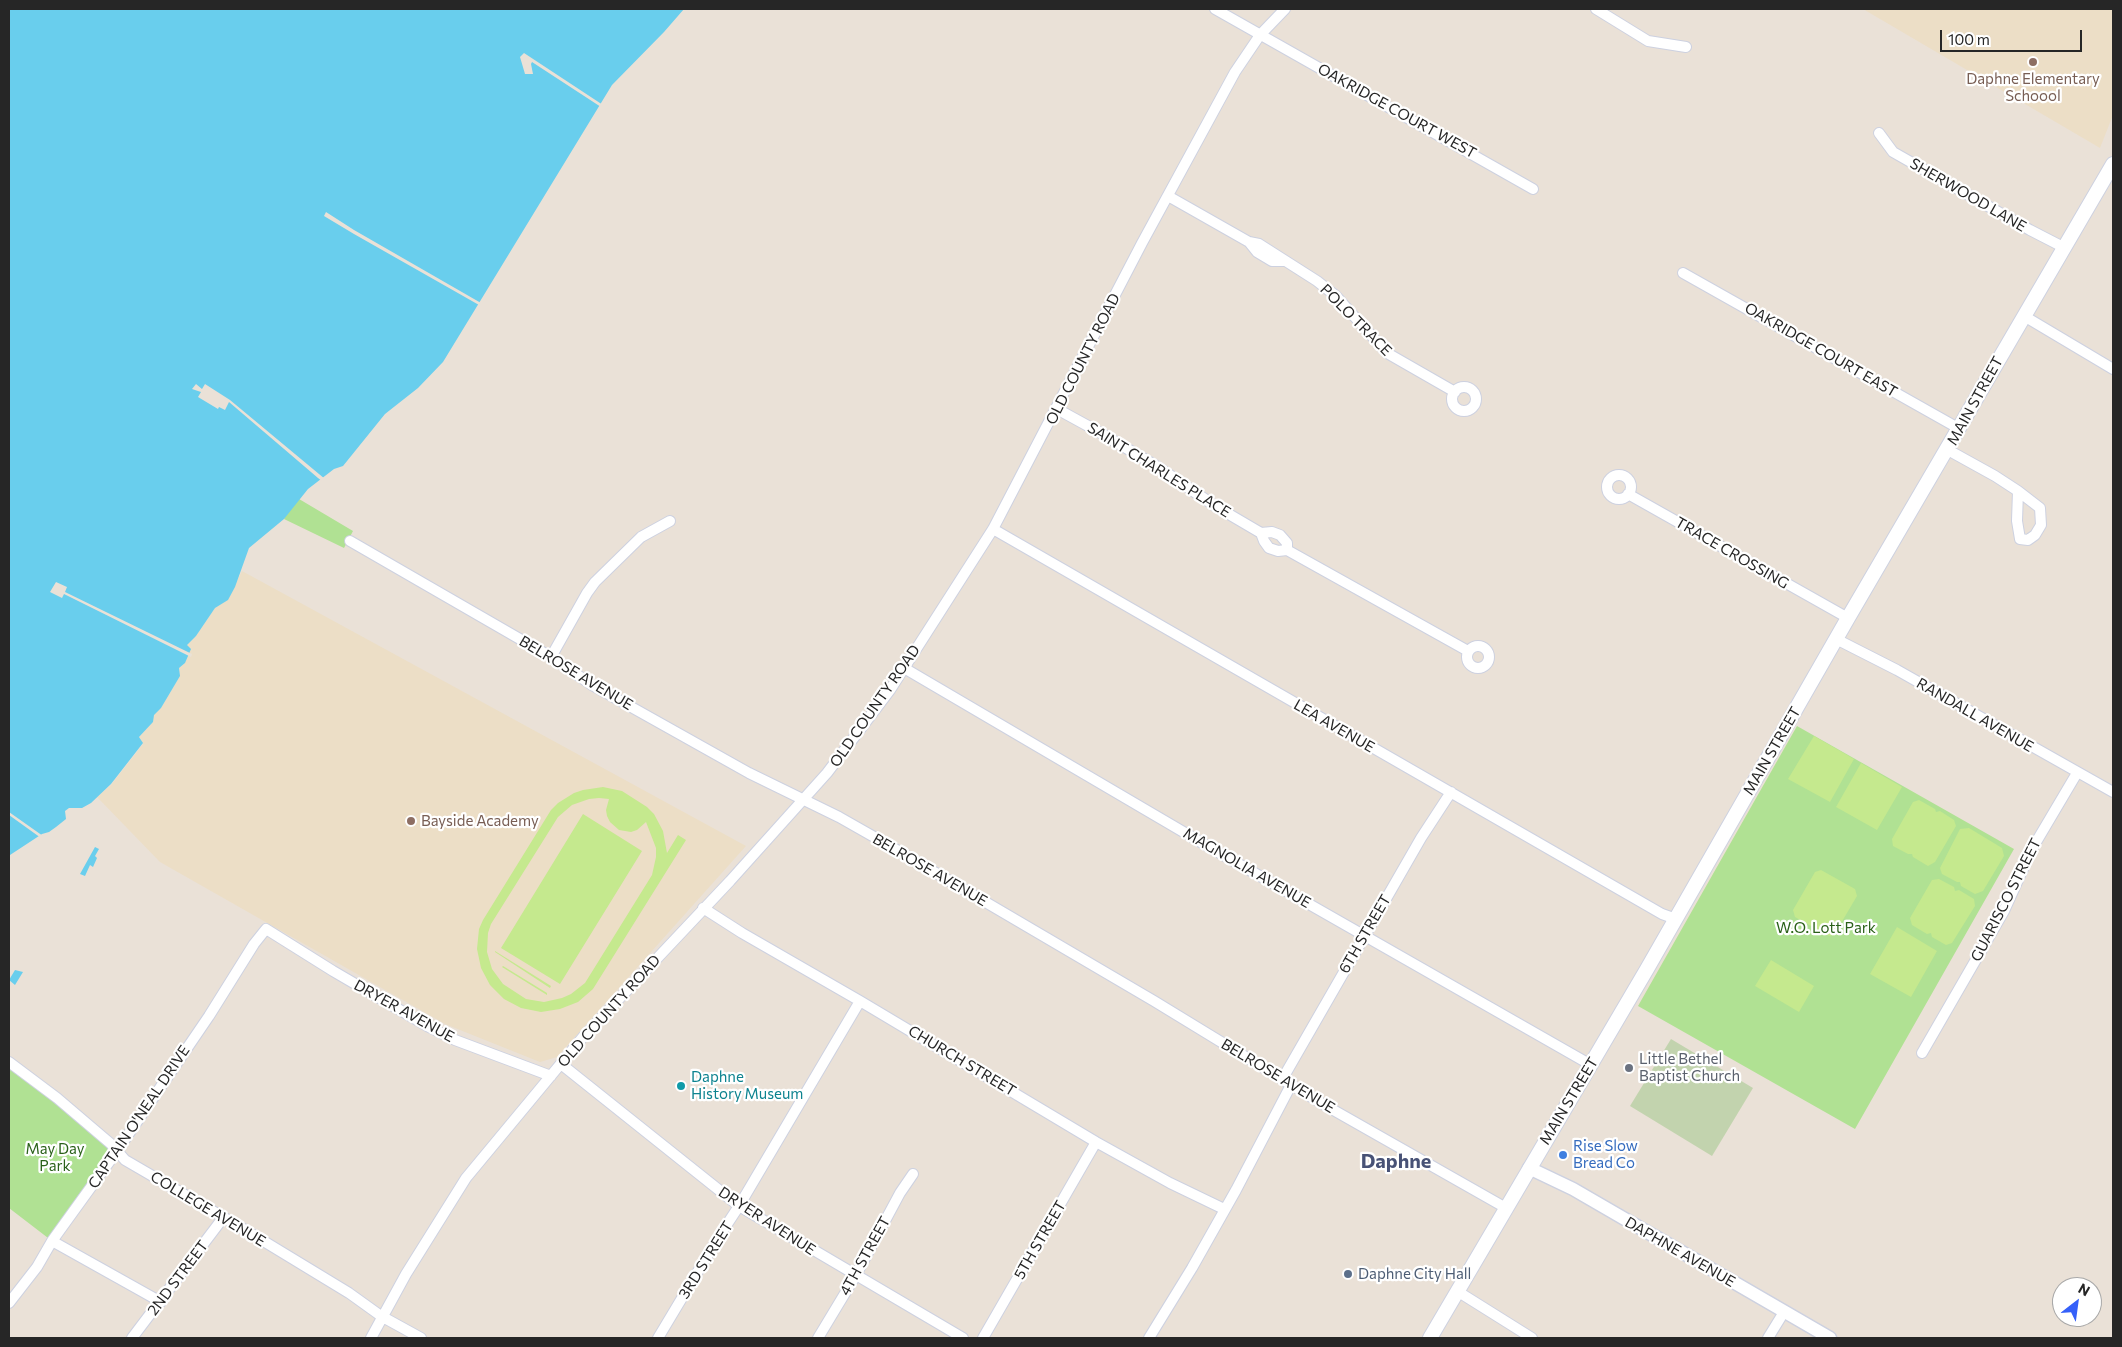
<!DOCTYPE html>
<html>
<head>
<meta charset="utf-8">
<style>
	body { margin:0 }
	#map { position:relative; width:2122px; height:1347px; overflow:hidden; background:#eae1d7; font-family:Commissioner,sans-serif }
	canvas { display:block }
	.frame { position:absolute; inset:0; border:10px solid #262626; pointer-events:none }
	.north { position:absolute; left:2052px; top:1277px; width:50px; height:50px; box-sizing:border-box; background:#fff; border:1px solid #a8a8a8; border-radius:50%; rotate:30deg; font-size:14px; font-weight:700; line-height:20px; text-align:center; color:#262626 }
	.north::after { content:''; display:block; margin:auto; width:18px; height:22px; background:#3560f9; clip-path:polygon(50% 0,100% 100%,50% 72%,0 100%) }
	.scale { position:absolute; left:1940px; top:30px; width:142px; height:22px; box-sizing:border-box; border:2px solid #262626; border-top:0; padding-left:6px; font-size:15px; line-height:18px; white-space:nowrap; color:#262626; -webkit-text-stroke:4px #fff; paint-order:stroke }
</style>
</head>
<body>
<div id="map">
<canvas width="2122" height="1347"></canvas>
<div class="frame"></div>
<div class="north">N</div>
<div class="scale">100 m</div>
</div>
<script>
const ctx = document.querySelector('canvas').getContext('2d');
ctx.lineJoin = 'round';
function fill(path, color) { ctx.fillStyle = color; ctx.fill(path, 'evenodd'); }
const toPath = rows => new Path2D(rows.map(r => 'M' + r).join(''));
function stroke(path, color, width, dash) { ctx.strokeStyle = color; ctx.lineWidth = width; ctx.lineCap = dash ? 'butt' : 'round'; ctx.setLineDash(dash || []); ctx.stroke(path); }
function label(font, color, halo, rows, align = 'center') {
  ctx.font = font + ' Commissioner,sans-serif'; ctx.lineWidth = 4.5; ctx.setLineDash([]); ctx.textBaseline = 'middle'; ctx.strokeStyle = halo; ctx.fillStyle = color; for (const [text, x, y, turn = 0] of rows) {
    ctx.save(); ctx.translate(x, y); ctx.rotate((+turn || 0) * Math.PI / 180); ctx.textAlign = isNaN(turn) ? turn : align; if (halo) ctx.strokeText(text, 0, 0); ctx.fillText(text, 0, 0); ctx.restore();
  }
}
fill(toPath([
	[1863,9,2113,9,2113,115,2100,148],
	[242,571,746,846,557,1057,540,1062,445,1024,160,862,97,797,111,785,143,744,139,737,153,722,153,715,161,708,180,676,179,668,185,663,187,645,196,636,215,608,228,599]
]), '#ecdec6');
fill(toPath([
	[294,496,353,531,344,548,284,519],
	[1797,726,2014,849,1855,1129,1638,1006],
	[9,1062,117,1151,52,1241,9,1208]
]), '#b0e193');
fill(toPath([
	[1671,1039,1753,1088,1712,1156,1630,1106]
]), '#c2d3ae');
fill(toPath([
	[1814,736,1854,759,1830,802,1788,779],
	[1861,763,1902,787,1877,830,1836,807],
	[603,787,622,791,647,807,654,814,663,831,667,853,678,835,686,840,593,989,578,1002,560,1009,541,1012,521,1008,504,999,490,985,481,968,477,949,479,929,483,920,551,810,558,803,574,793,583,790],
	[599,798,609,799,606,810,607,816,610,822,619,830,631,832,637,830,646,822,656,848,656,857,652,875,585,983,571,994,562,998,544,1002,526,999,503,984,492,969,487,952,488,933,491,924,558,817,572,805,589,799],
	[1919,800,1935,809,1936,812,1940,811,1954,820,1956,826,1935,862,1928,866,1913,857,1912,854,1908,854,1893,846,1892,839,1913,802],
	[583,814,642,851,560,984,501,948],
	[1969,828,2002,848,2004,856,1983,891,1975,894,1961,886,1960,882,1957,882,1942,874,1940,868,1960,829],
	[1821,870,1855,889,1857,896,1834,935,1829,936,1795,917,1793,910,1815,872],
	[1939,879,1954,887,1955,891,1959,890,1974,899,1975,906,1952,943,1946,945,1932,937,1931,933,1927,934,1912,925,1910,918,1932,880],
	[1897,927,1937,951,1911,997,1870,974],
	[495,951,551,986,550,988,495,952],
	[1771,960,1814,986,1799,1012,1755,986],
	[503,966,547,993,547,995,502,967]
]), '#c5e98e');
fill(toPath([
	[9,9,684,9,664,32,612,85,443,362,418,388,385,414,343,466,334,469,308,489,284,519,249,548,235,587,228,600,215,608,196,636,187,645,191,649,185,663,179,668,180,676,161,708,154,715,153,722,139,737,143,743,111,784,91,803,82,808,69,808,65,811,66,819,56,827,49,832,42,834,10,855],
	[95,847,99,849,95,856,97,858,93,867,90,865,85,876,80,874],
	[15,970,23,972,15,985,9,980]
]), '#69ceed');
fill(toPath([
	[524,53,603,105,601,107,532,62,531,64,533,74,525,74,520,57],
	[326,212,354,230,481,303,479,305,354,234,324,216],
	[196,384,202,389,205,384,230,400,325,479,322,481,318,478,229,402,225,410,219,407,218,409,198,397,201,392,192,389],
	[56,582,67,587,65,592,192,654,191,657,64,594,62,598,50,592],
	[9,812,43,836,41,838,9,815]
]), '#eae1d7');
const minor = toPath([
	[1215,9,1533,189],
	[1596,9,1648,41,1686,47],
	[1879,133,1893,152,2030,230,2065,248],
	[1168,196,1249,242,1259,244,1317,281,1336,296,1387,353,1455,392],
	[1249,242,1257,252,1272,261,1284,261],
	[1683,273,1958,428],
	[2024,316,2113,369],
	'1452 399a12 12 0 1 1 24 0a12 12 0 1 1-24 0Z',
	[1057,409,1099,432,1158,467,1215,506,1261,533,1264,541,1269,548,1278,551,1287,550,1468,651],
	[1948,450,1995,476,2018,491],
	'1607 487a12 12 0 1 1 24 0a12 12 0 1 1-24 0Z',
	[2018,491,2040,508,2041,525,2035,535,2028,540,2020,539,2017,521,2018,491],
	[1628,494,1848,618],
	[993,529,1662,914,1676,919],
	[1261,533,1272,532,1280,535,1287,543,1287,550],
	[350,541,551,657,592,685,749,773,839,817,890,846,1154,1001,1321,1103,1506,1208],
	[1836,639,1897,670,2113,792],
	'1467 657a11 11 0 1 1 22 0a11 11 0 1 1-22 0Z',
	[551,657,587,593,595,582,641,537,670,521],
	[904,668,1209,847,1591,1065],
	[703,908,742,933,860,1001,1096,1142,1170,1183,1224,1209],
	[1922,1053,2004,911,2032,849,2077,773],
	[9,1062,57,1098,111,1144,125,1160,247,1231,349,1293,381,1316,421,1338],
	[561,1064,739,1206,963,1338],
	[1283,1078,1421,838,1451,792],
	[52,1241,161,1302],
	[1457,1291,1532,1338],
	[9,1303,37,1267,52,1241,117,1151,209,1016,254,944,266,929,333,971,429,1027,455,1040,551,1076],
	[132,1338,223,1218],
	[371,1338,406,1274,466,1178,583,1037,730,881,827,773,890,690,993,529,1142,243,1235,72,1260,35,1285,9],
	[658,1338,718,1238,739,1206,860,1001],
	[818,1338,856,1275,900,1193,913,1174],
	[983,1338,1096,1142],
	[1149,1338,1192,1268,1236,1190,1291,1085],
	[1768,1338,1784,1312]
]);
const tertiary = toPath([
	[1529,1168,1573,1189,1830,1338]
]);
const secondary = toPath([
	[1430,1338,1647,969,1848,618,2113,164]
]);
stroke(minor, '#cdd1e0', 12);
stroke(tertiary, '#cdd1e0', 15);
stroke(secondary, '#cdd1e0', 16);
stroke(minor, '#fff', 10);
stroke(tertiary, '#fff', 12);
stroke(secondary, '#fff', 14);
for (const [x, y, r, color] of [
	[2033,62,5,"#8d6e63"],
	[411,821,5,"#8d6e63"],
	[1629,1068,5,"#6b7280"],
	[681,1086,5,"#0f9aa8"],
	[1563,1155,5,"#3f7fe0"],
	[1348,1274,5,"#5c6f8a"]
]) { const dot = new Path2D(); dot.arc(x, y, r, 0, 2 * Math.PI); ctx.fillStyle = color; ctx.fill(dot); stroke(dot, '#fff', 2); }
label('15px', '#785e54', '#fff', [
	["Daphne Elementary",2033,79],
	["Schoool",2033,96],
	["Bayside Academy",421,821,"left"]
]);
label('15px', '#262626', '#fff', [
	["OAKRIDGE COURT WEST",1397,111,29],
	["SHERWOOD LANE",1968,195,30],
	["POLO TRACE",1356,320,45],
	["OAKRIDGE COURT EAST",1821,350,30],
	["OLD COUNTY ROAD",1083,359,-63],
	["MAIN STREET",1975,401,-61],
	["SAINT CHARLES PLACE",1159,470,32],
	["TRACE CROSSING",1732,553,30],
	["BELROSE AVENUE",576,673,31],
	["OLD COUNTY ROAD",875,706,-55],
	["RANDALL AVENUE",1975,715,30],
	["LEA AVENUE",1334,726,30],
	["MAIN STREET",1772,751,-60],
	["MAGNOLIA AVENUE",1247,868,30],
	["BELROSE AVENUE",930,870,30],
	["GUARISCO STREET",2006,900,-63],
	["6TH STREET",1365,934,-60],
	["DRYER AVENUE",404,1011,29],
	["OLD COUNTY ROAD",609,1011,-48],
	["CHURCH STREET",962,1061,31],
	["BELROSE AVENUE",1278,1076,31],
	["MAIN STREET",1569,1101,-59],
	["CAPTAIN O'NEAL DRIVE",139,1117,-56],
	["COLLEGE AVENUE",208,1209,31],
	["DRYER AVENUE",767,1221,33],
	["5TH STREET",1040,1240,-60],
	["DAPHNE AVENUE",1680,1252,30],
	["4TH STREET",865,1256,-61],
	["3RD STREET",706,1260,-58],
	["2ND STREET",178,1278,-53]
]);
label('15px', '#2a6119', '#fff', [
	["W.O. Lott Park",1826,928],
	["May Day",55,1149],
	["Park",55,1166]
]);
label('15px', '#5b616d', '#fff', [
	["Little Bethel",1639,1059],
	["Baptist Church",1639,1076]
], 'left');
label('15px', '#0d838f', '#fff', [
	["Daphne",691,1077],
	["History Museum",691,1094]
], 'left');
label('15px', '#366cbe', '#fff', [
	["Rise Slow",1573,1146],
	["Bread Co",1573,1163]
], 'left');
label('15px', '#4e5e75', '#fff', [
	["Daphne City Hall",1358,1274]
], 'left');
label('bold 20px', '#485276', '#fff', [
	["Daphne",1396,1161]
]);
</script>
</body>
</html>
